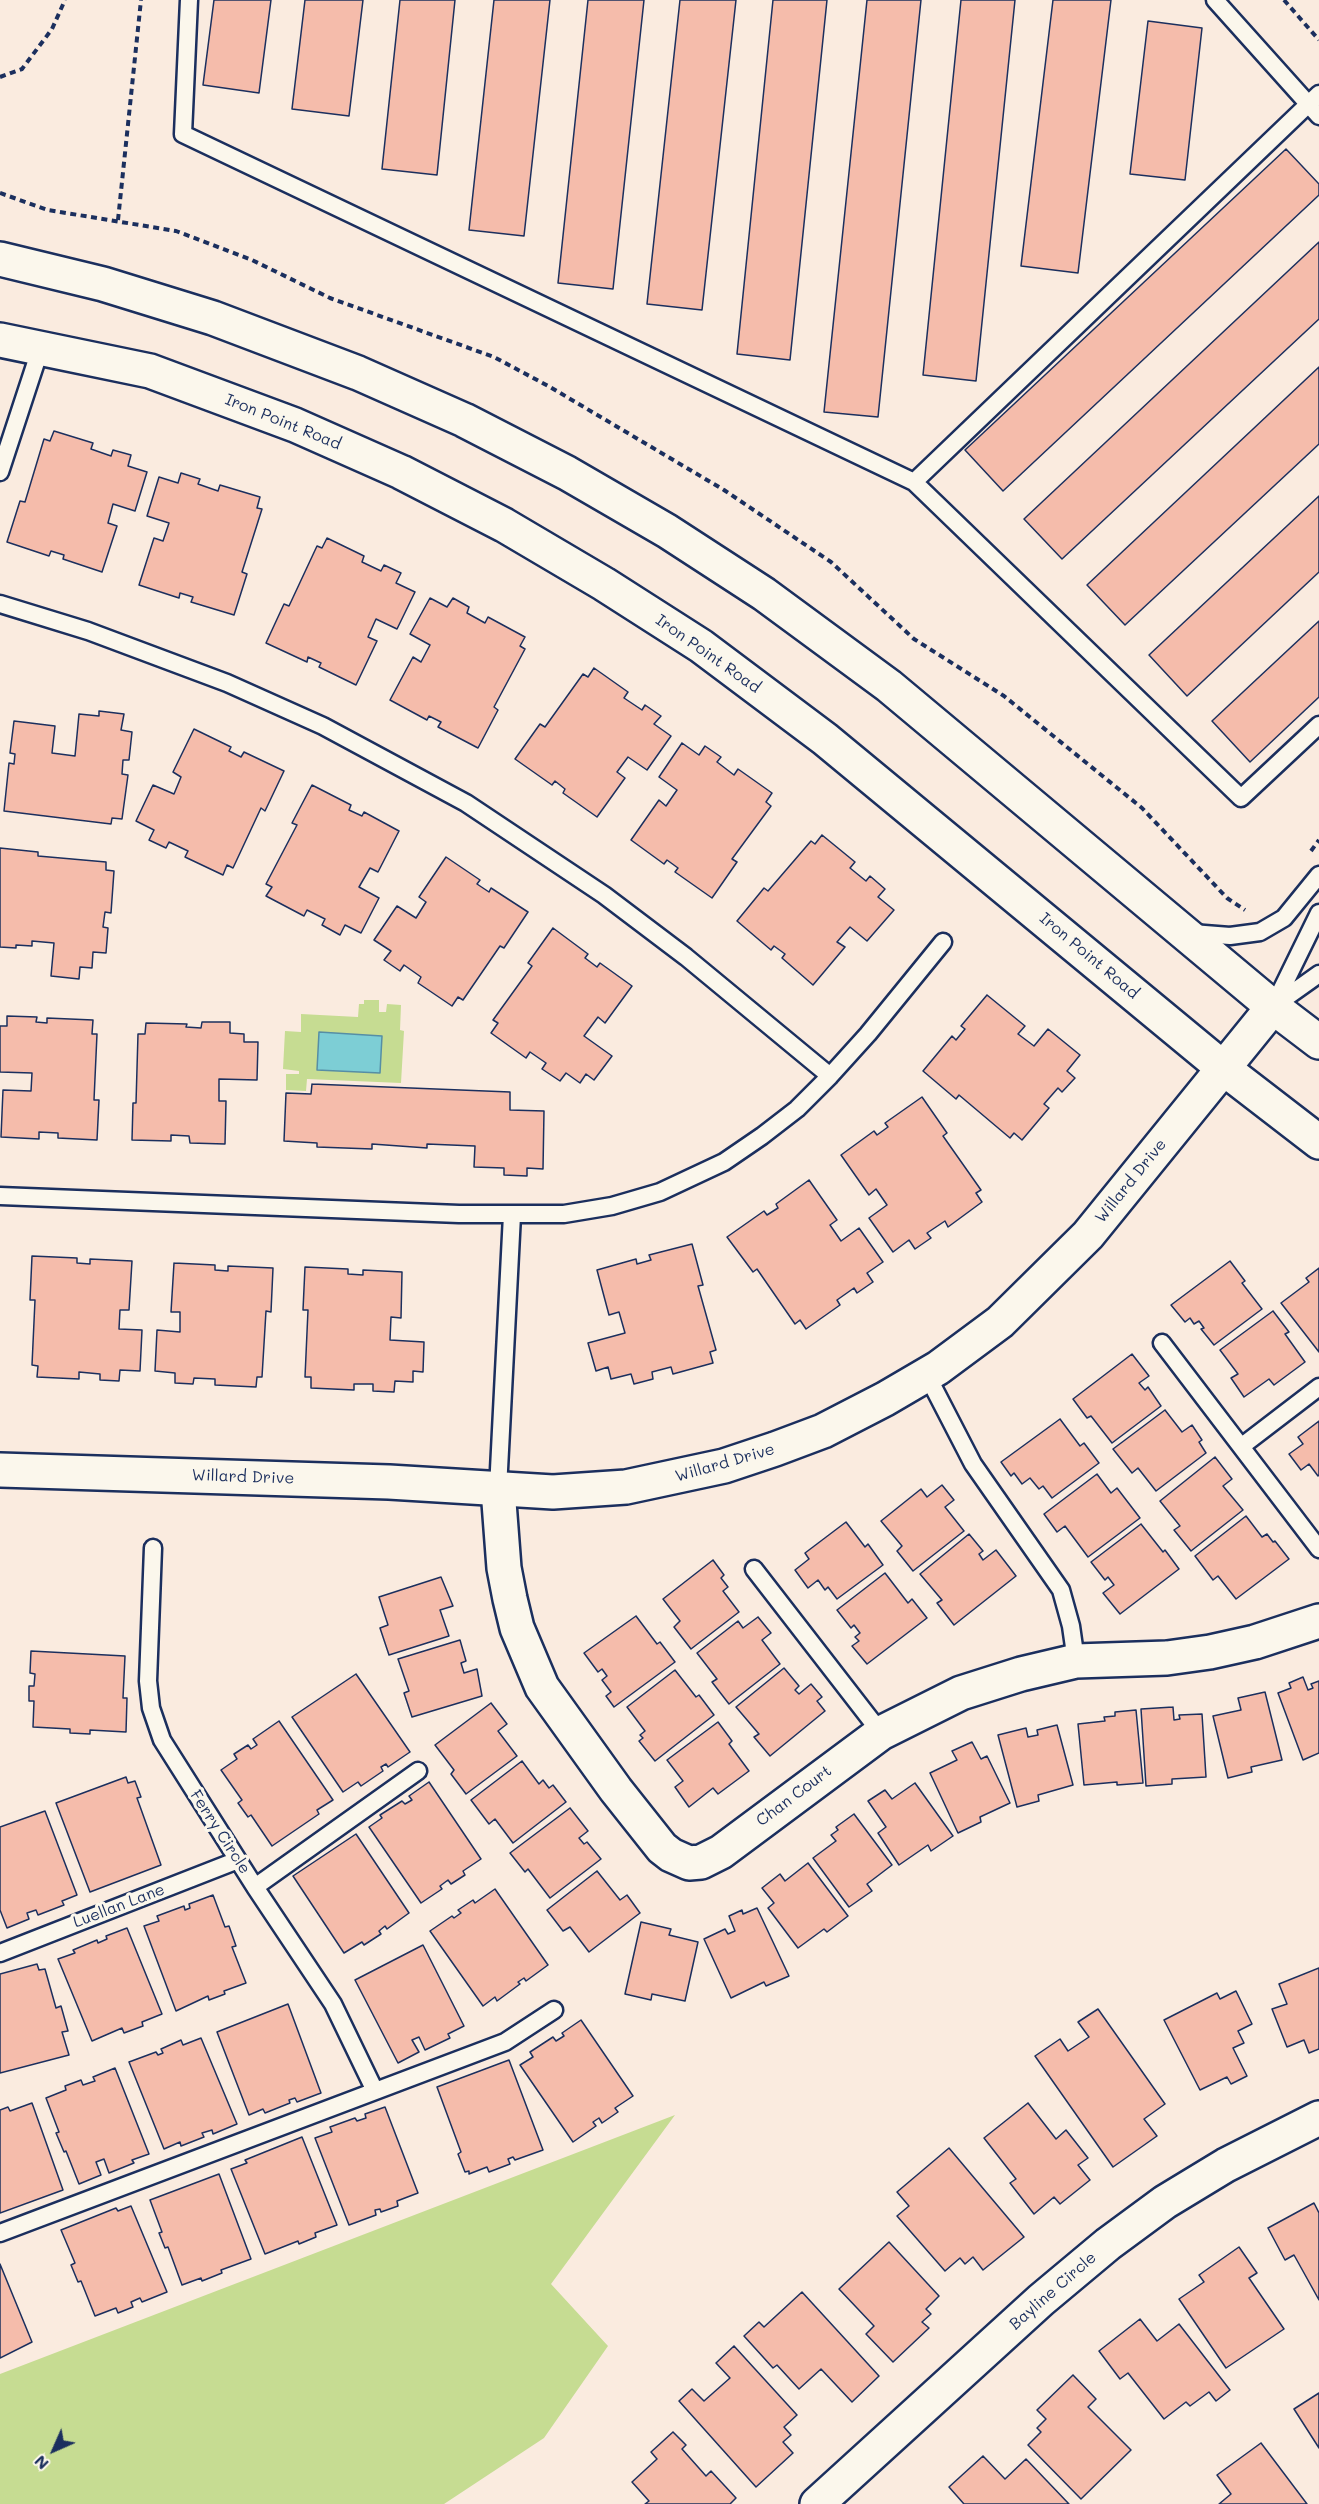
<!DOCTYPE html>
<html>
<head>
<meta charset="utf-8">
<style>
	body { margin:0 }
	#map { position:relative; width:1319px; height:2504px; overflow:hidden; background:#faebdf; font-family:Mali,sans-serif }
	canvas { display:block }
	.north { position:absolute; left:24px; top:2420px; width:60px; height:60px; -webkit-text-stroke:4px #fbf7ec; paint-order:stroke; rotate:225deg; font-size:16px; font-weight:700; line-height:24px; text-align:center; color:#1b2f5e }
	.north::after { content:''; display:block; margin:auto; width:21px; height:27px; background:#1b2f5e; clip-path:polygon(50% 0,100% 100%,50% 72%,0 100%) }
</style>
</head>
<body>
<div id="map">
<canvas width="1319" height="2504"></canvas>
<div class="north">N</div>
</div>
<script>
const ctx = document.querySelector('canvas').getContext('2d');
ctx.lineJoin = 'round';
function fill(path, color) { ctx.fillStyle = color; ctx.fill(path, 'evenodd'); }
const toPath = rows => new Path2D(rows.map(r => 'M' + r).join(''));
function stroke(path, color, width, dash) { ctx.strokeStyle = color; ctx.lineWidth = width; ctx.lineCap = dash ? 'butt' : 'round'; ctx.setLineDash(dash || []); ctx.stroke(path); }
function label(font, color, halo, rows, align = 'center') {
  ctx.font = font + ' Mali,sans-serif'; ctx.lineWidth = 6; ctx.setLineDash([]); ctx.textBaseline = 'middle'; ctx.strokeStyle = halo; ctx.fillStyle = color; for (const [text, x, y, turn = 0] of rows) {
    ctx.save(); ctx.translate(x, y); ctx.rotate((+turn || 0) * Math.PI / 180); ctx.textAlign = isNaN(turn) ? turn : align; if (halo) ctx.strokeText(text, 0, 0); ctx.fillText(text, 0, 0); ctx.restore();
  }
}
fill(toPath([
	[364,1000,379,1000,379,1012,386,1012,387,1004,401,1005,400,1030,404,1031,401,1083,307,1079,306,1091,286,1090,286,1074,299,1074,299,1071,283,1069,285,1031,301,1032,301,1014,358,1017,359,1004,364,1004],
	[675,2115,551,2284,608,2346,544,2438,444,2504,0,2504,0,2374]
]), '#c6dc92');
const water = toPath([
	[319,1032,382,1036,380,1073,317,1070,319,1032]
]);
fill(water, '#7dced5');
stroke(water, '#568ea5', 1.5);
const building = toPath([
	[214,0,271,0,259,93,203,85,214,0],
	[305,0,363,0,349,116,292,109,305,0],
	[400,0,455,0,437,175,382,169,400,0],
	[494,0,550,0,524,236,469,230,494,0],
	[588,0,644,0,613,289,558,283,588,0],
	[680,0,736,0,702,310,647,304,680,0],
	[773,0,827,0,790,360,737,354,773,0],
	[867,0,921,0,878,417,824,412,867,0],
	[961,0,1015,0,976,381,923,375,961,0],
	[1053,0,1111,0,1078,273,1021,266,1053,0],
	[1148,21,1202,28,1185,180,1130,174,1148,21],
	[1286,149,1319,184,1319,195,1003,491,965,450,1286,149],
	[1319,242,1319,319,1062,559,1024,519,1319,242],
	[1319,367,1319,444,1125,625,1087,585,1319,367],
	[54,431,93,443,91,449,111,456,113,450,131,455,128,466,147,472,135,511,113,504,108,523,117,526,102,572,63,559,64,555,51,551,49,556,7,542,20,501,25,502,44,439,50,441,54,431],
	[181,473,200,479,198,484,218,491,220,485,260,497,257,508,262,509,242,572,247,574,234,615,191,602,193,597,180,593,179,598,139,585,154,538,163,541,169,523,147,516,159,477,178,483,181,473],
	[1319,496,1319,572,1187,696,1149,655,1319,496],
	[327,538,364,556,362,562,381,571,384,565,401,573,396,583,415,592,397,629,376,619,368,637,377,641,356,685,319,667,321,663,308,657,307,662,266,643,284,604,289,606,317,546,322,548,327,538],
	[430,598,447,607,453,598,469,607,467,613,485,623,488,617,525,637,520,646,525,649,494,707,498,710,478,748,438,727,441,722,429,716,427,720,390,700,413,657,421,662,430,645,410,634,430,598],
	[1319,621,1319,697,1250,762,1212,721,1319,621],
	[594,668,628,692,624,698,642,710,645,705,661,716,654,724,671,736,647,770,628,757,617,772,625,778,597,817,563,793,565,789,555,781,552,785,515,759,540,724,545,727,583,674,588,677,594,668],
	[99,711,124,714,121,730,132,732,129,760,123,760,122,774,128,775,122,819,112,818,111,824,4,811,9,763,14,764,15,754,10,753,14,721,55,726,52,753,75,756,79,714,99,716,99,711],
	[194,729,231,747,229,751,241,757,244,752,284,771,265,811,261,808,233,868,227,865,223,875,185,857,188,851,169,842,166,848,149,840,154,830,136,821,153,785,174,794,181,777,173,772,194,729],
	[682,743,699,755,705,746,721,757,717,762,734,775,738,769,772,793,766,802,771,806,732,859,737,862,712,898,675,872,678,868,667,860,664,864,631,840,659,800,666,806,677,790,659,777,682,743],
	[312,785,351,805,349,810,362,816,364,812,399,831,378,872,370,868,359,887,379,898,361,933,345,925,340,935,322,925,325,919,307,910,304,916,266,896,272,887,266,884,297,825,292,823,312,785],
	[822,835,855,862,850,868,866,881,870,876,885,889,878,897,894,910,867,941,850,927,837,942,845,947,813,985,782,958,785,954,774,946,771,950,737,921,764,888,768,891,811,841,815,844,822,835],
	[0,848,38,852,38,856,106,862,106,870,114,871,111,913,105,912,103,927,108,928,106,953,93,952,92,968,80,967,79,979,51,976,54,943,32,941,32,946,16,945,16,948,0,947,0,848],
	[446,857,480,880,477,884,489,892,491,888,528,912,504,948,500,946,463,1000,458,997,452,1006,418,983,421,977,404,965,400,971,384,960,391,951,374,940,397,906,416,918,426,902,419,897,446,857],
	[553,928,588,954,585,958,597,967,600,963,632,986,605,1023,598,1017,584,1036,612,1056,594,1080,586,1074,580,1083,566,1073,560,1081,542,1069,546,1063,530,1052,526,1058,491,1033,498,1023,493,1020,532,966,528,963,553,928],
	[987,995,1025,1026,1018,1034,1034,1046,1048,1029,1080,1055,1067,1071,1075,1078,1062,1092,1058,1088,1044,1104,1049,1108,1022,1140,1014,1133,1010,1138,959,1095,956,1099,923,1071,952,1036,956,1040,965,1029,961,1026,987,995],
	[7,1016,37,1017,36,1022,47,1023,47,1018,93,1020,92,1034,97,1034,94,1100,99,1100,97,1140,58,1138,58,1133,39,1132,39,1139,1,1137,3,1090,31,1091,32,1073,0,1072,0,1026,7,1026,7,1016],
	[202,1022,230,1022,230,1033,244,1034,244,1042,258,1042,257,1080,219,1079,219,1101,226,1101,225,1144,190,1143,189,1136,171,1135,171,1141,132,1140,133,1103,136,1103,138,1034,145,1034,146,1023,187,1024,186,1027,201,1028,202,1022],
	[312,1084,510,1092,510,1110,544,1111,543,1169,527,1168,527,1176,504,1175,504,1168,474,1167,475,1146,427,1144,427,1148,372,1144,372,1149,317,1147,317,1143,284,1141,286,1093,311,1094,312,1084],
	[922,1097,947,1133,943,1136,981,1190,976,1193,982,1202,948,1227,945,1221,927,1233,931,1238,915,1249,909,1240,893,1252,869,1218,887,1205,876,1189,869,1195,841,1155,874,1131,877,1135,888,1127,885,1123,922,1097],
	[809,1180,837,1220,830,1225,841,1241,859,1228,883,1262,867,1273,873,1282,857,1293,854,1288,837,1300,840,1305,806,1329,800,1320,795,1324,757,1269,753,1272,727,1237,764,1211,767,1215,778,1208,776,1204,809,1180],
	[692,1244,703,1285,698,1286,716,1350,710,1352,713,1363,673,1374,671,1367,652,1372,653,1379,634,1384,631,1374,611,1379,608,1367,596,1371,588,1343,625,1333,619,1312,609,1315,597,1270,636,1259,637,1264,651,1260,649,1255,692,1244],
	[32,1256,77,1258,77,1263,90,1264,90,1259,132,1261,129,1310,120,1310,119,1329,142,1330,140,1371,120,1370,119,1381,100,1380,100,1374,79,1372,79,1379,37,1377,38,1366,32,1365,35,1300,30,1300,32,1256],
	[1230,1261,1245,1281,1242,1283,1262,1309,1214,1345,1201,1329,1204,1328,1199,1321,1194,1324,1190,1318,1185,1322,1171,1305,1230,1261],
	[174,1263,215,1265,215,1270,228,1271,228,1266,273,1268,271,1312,266,1311,262,1377,257,1377,256,1387,215,1385,215,1379,194,1378,193,1384,175,1383,175,1373,155,1371,157,1330,180,1332,180,1312,171,1312,174,1263],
	[305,1267,348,1269,348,1274,363,1275,363,1270,402,1272,401,1318,391,1317,390,1340,424,1342,423,1372,413,1371,413,1382,395,1381,394,1392,373,1391,373,1384,354,1384,354,1390,311,1388,311,1377,305,1377,308,1310,303,1310,305,1267],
	[1319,1268,1319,1352,1281,1303,1309,1282,1306,1278,1319,1268],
	[1273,1311,1289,1332,1285,1334,1305,1362,1274,1385,1269,1379,1244,1397,1231,1378,1238,1374,1220,1350,1273,1311],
	[1132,1354,1149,1376,1139,1383,1145,1390,1148,1387,1161,1406,1112,1443,1091,1416,1087,1418,1073,1399,1132,1354],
	[1165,1410,1182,1432,1192,1425,1202,1440,1199,1442,1206,1453,1156,1491,1138,1468,1132,1473,1113,1449,1165,1410],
	[1060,1419,1080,1446,1084,1443,1099,1463,1052,1498,1043,1486,1039,1489,1030,1478,1022,1484,1014,1473,1011,1476,1001,1462,1060,1419],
	[1319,1421,1319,1475,1318,1476,1309,1464,1301,1470,1289,1454,1303,1444,1298,1437,1319,1421],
	[1215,1457,1232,1479,1223,1486,1243,1510,1191,1551,1174,1530,1180,1526,1160,1501,1215,1457],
	[1097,1474,1111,1493,1117,1488,1140,1518,1088,1557,1065,1526,1057,1532,1044,1514,1097,1474],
	[942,1485,954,1500,945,1507,964,1531,913,1571,897,1551,902,1546,881,1521,921,1489,927,1497,942,1485],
	[1246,1516,1262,1537,1267,1534,1273,1542,1275,1541,1289,1559,1236,1599,1218,1576,1213,1580,1195,1556,1246,1516],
	[846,1522,865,1547,868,1544,883,1565,837,1599,828,1587,825,1590,818,1580,808,1588,795,1570,809,1559,805,1553,846,1522],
	[1141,1524,1163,1552,1165,1550,1179,1569,1120,1614,1103,1593,1114,1585,1108,1577,1105,1580,1091,1562,1141,1524],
	[969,1534,983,1551,979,1554,983,1560,996,1550,1016,1576,954,1625,937,1603,942,1600,920,1574,969,1534],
	[713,1560,724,1575,721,1578,728,1587,723,1591,739,1612,691,1649,674,1627,680,1621,663,1599,713,1560],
	[885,1573,908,1603,912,1599,927,1618,867,1664,852,1646,859,1641,855,1637,860,1633,854,1625,851,1628,837,1610,885,1573],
	[441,1577,453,1606,440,1610,449,1636,389,1655,380,1628,388,1625,379,1597,441,1577],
	[636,1616,657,1644,660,1642,675,1662,614,1707,606,1696,611,1692,602,1680,607,1676,602,1669,598,1672,584,1653,636,1616],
	[758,1617,771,1633,762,1640,780,1664,729,1704,712,1682,717,1679,697,1653,738,1621,743,1628,758,1617],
	[460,1640,466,1661,461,1663,464,1673,477,1669,482,1696,412,1717,404,1693,409,1691,398,1659,460,1640],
	[31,1651,125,1656,123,1698,127,1698,126,1732,90,1730,90,1734,70,1733,70,1729,33,1727,34,1701,29,1701,29,1686,34,1686,35,1674,30,1673,31,1651],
	[784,1668,799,1686,795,1690,799,1694,811,1684,822,1697,817,1701,825,1711,770,1756,754,1737,759,1734,736,1707,784,1668],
	[675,1670,696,1697,699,1695,714,1715,655,1761,639,1741,643,1738,640,1735,645,1731,627,1707,675,1670],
	[356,1674,410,1752,388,1767,386,1764,381,1767,383,1771,361,1786,358,1782,343,1792,292,1717,356,1674],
	[1303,1677,1308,1690,1313,1688,1311,1684,1319,1681,1319,1753,1303,1760,1278,1693,1291,1688,1289,1683,1303,1677],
	[1265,1692,1282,1760,1251,1767,1252,1772,1228,1778,1213,1716,1241,1710,1238,1698,1265,1692],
	[491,1703,507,1724,498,1731,517,1756,466,1794,451,1774,454,1770,435,1745,491,1703],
	[1173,1707,1174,1720,1180,1719,1179,1715,1202,1714,1206,1777,1172,1779,1172,1784,1146,1786,1141,1709,1173,1707],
	[1136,1710,1143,1783,1117,1785,1117,1782,1084,1785,1078,1724,1105,1721,1104,1717,1115,1716,1115,1712,1136,1710],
	[279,1721,333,1800,317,1810,319,1814,272,1846,251,1815,248,1817,238,1803,242,1800,221,1770,237,1759,234,1754,248,1745,251,1749,257,1745,253,1739,279,1721],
	[718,1722,732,1741,729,1744,749,1771,718,1794,713,1788,689,1807,675,1787,683,1781,667,1760,718,1722],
	[1057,1725,1073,1785,1038,1795,1039,1801,1017,1807,998,1735,1026,1728,1028,1737,1038,1735,1037,1730,1057,1725],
	[972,1742,981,1759,987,1756,1010,1803,980,1817,981,1822,958,1833,930,1773,957,1760,952,1751,972,1742],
	[522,1761,539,1784,543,1780,549,1788,553,1785,566,1802,513,1843,495,1819,489,1824,471,1800,522,1761],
	[126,1777,128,1783,135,1781,141,1797,137,1798,161,1865,90,1892,56,1803,126,1777],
	[429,1782,481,1859,463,1871,465,1875,451,1884,448,1880,440,1886,442,1889,421,1903,369,1827,382,1818,380,1815,402,1801,405,1804,412,1800,409,1796,429,1782],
	[915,1783,953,1836,931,1851,928,1845,899,1865,878,1833,886,1827,868,1801,885,1790,892,1799,915,1783],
	[570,1808,588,1831,579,1838,584,1844,587,1842,601,1859,550,1898,528,1869,525,1872,510,1853,570,1808],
	[45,1811,77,1895,62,1901,64,1905,38,1915,36,1910,27,1913,29,1919,7,1928,0,1910,0,1827,45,1811],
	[854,1814,892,1865,867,1884,872,1891,849,1907,813,1858,836,1841,831,1835,838,1830,836,1827,854,1814],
	[356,1834,409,1913,387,1929,385,1926,379,1931,381,1934,364,1945,362,1942,344,1953,293,1876,356,1834],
	[808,1863,848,1916,827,1932,824,1929,798,1948,768,1908,774,1903,762,1888,780,1874,785,1881,808,1863],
	[597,1871,620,1900,627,1895,640,1913,589,1952,570,1927,563,1931,547,1910,597,1871],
	[495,1889,548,1965,526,1981,524,1978,518,1982,520,1984,497,2001,495,1997,483,2006,430,1931,452,1916,454,1918,461,1913,458,1910,473,1900,475,1903,495,1889],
	[213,1895,225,1927,229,1926,236,1946,232,1947,246,1983,224,1991,225,1994,209,2000,208,1996,176,2011,144,1926,159,1921,157,1916,184,1906,185,1910,190,1908,189,1904,213,1895],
	[757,1908,789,1976,766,1986,764,1982,731,1998,704,1939,725,1929,728,1934,735,1931,729,1916,742,1910,743,1914,757,1908],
	[641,1922,671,1929,669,1935,698,1942,685,2001,652,1994,651,2000,625,1994,641,1922],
	[127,1928,162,2014,142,2022,143,2026,124,2033,122,2028,92,2041,58,1959,75,1953,73,1950,97,1940,98,1943,107,1939,106,1936,127,1928],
	[423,1945,464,2026,448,2034,450,2038,425,2050,419,2037,412,2040,419,2052,398,2063,355,1980,423,1945],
	[37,1964,39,1970,45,1969,56,2008,61,2006,68,2031,62,2032,69,2055,0,2073,0,1974,37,1964],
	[1319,1968,1319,2049,1309,2053,1304,2040,1287,2047,1272,2009,1287,2004,1279,1984,1319,1968],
	[1236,1991,1252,2024,1238,2031,1244,2043,1233,2048,1247,2076,1231,2084,1227,2077,1200,2090,1164,2020,1217,1993,1220,1999,1236,1991],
	[288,2004,321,2093,297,2102,295,2098,289,2100,290,2103,265,2113,263,2109,249,2115,217,2032,288,2004],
	[1098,2009,1165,2104,1144,2119,1157,2136,1113,2167,1035,2056,1060,2039,1068,2051,1089,2037,1078,2022,1098,2009],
	[581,2020,633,2096,615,2108,618,2112,602,2123,599,2118,593,2122,596,2126,573,2142,520,2065,533,2057,530,2052,553,2037,556,2041,564,2036,562,2033,581,2020],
	[201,2038,237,2124,213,2134,212,2130,202,2133,204,2137,181,2146,180,2142,164,2149,129,2062,156,2052,158,2055,163,2053,161,2049,181,2040,183,2045,201,2038],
	[509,2060,543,2150,515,2160,513,2157,508,2159,510,2164,489,2172,487,2167,469,2174,469,2171,465,2172,458,2154,461,2152,437,2087,509,2060],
	[115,2068,149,2154,132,2160,134,2163,109,2173,104,2159,96,2162,101,2175,79,2184,66,2151,64,2152,56,2133,59,2132,46,2098,66,2090,65,2086,81,2080,83,2085,95,2081,93,2077,115,2068],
	[32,2103,63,2190,0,2213,0,2110,8,2107,10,2111,32,2103],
	[1028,2103,1056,2139,1066,2130,1088,2158,1078,2165,1090,2180,1060,2204,1054,2197,1034,2214,1010,2183,1016,2179,984,2138,1028,2103],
	[385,2107,418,2193,397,2201,398,2206,381,2212,380,2209,375,2210,376,2215,349,2225,315,2138,332,2132,330,2127,355,2118,357,2121,366,2118,365,2114,385,2107],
	[302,2137,337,2225,315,2233,316,2237,299,2244,298,2241,265,2254,231,2169,247,2163,245,2160,302,2137],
	[949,2148,1024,2237,983,2270,973,2257,965,2264,960,2258,945,2271,897,2216,909,2206,897,2192,949,2148],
	[219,2174,251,2259,221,2270,222,2273,202,2281,201,2278,182,2285,168,2247,165,2248,159,2233,162,2232,150,2200,219,2174],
	[1314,2203,1319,2213,1319,2300,1294,2255,1285,2260,1268,2228,1314,2203],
	[131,2206,167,2292,142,2302,140,2298,131,2302,133,2307,118,2313,116,2308,95,2316,81,2281,78,2282,71,2265,75,2263,61,2230,116,2208,118,2211,131,2206],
	[889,2242,939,2296,926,2309,931,2314,922,2322,929,2328,893,2362,866,2334,874,2326,839,2289,889,2242],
	[1239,2247,1257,2273,1249,2278,1284,2329,1226,2368,1179,2299,1204,2282,1199,2275,1239,2247],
	[0,2264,32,2342,0,2358,0,2264],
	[802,2292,879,2376,852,2402,821,2369,799,2389,777,2365,773,2368,744,2336,759,2322,764,2327,802,2292],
	[1140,2319,1157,2341,1179,2324,1230,2390,1216,2401,1209,2392,1190,2406,1186,2402,1164,2419,1128,2373,1120,2379,1099,2351,1140,2319],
	[734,2346,797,2415,784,2427,791,2435,783,2442,793,2453,756,2487,679,2401,692,2389,704,2401,730,2378,716,2363,734,2346],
	[1073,2375,1096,2399,1088,2407,1131,2450,1081,2499,1028,2445,1041,2432,1037,2428,1046,2419,1037,2410,1073,2375],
	[1319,2393,1319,2448,1294,2409,1319,2393],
	[673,2432,686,2445,682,2449,706,2476,711,2471,736,2498,730,2504,645,2504,649,2501,632,2482,657,2459,651,2452,673,2432],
	[1261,2443,1307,2504,1219,2504,1231,2494,1217,2475,1261,2443],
	[983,2456,1005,2479,1026,2459,1069,2504,964,2504,949,2487,983,2456]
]);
fill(building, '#f5bcab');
stroke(building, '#1b2f5e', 1.5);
const service = toPath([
	[189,0,183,134,914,482,1241,798,1319,725],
	[1215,0,1319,116],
	[0,472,40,350],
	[914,482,1319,94],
	[0,604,88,631,227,683,323,726,466,803,604,895,686,957,830,1076,797,1109,762,1136,724,1162,660,1192,612,1206,564,1214,459,1214,0,1196],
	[1192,933,1230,936,1260,932,1284,918,1319,875],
	[1274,1006,1319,974],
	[1273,1007,1319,913],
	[830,1076,868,1034,943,942],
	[1162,1343,1319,1549],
	[927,1375,973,1464,1061,1590,1071,1626,1076,1661],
	[1242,1446,1319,1387],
	[498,1489,512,1215],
	[153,1548,148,1681,151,1708,162,1740,255,1887,333,2004,375,2091],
	[754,1569,881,1733],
	[255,1887,418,1771],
	[0,1953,238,1860],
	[0,2233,505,2042,554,2010]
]);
const minor = toPath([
	[498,1489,504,1568,510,1599,517,1628,542,1687,616,1790,662,1848,671,1855,689,1863,701,1862,721,1852,881,1733,961,1693,1021,1674,1076,1661,1167,1658,1210,1652,1255,1642,1319,1621],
	[817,2504,1041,2300,1108,2244,1165,2202,1226,2165,1319,2118]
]);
const tertiary = toPath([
	[0,1470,389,1482,553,1492,626,1487,724,1466,775,1449,823,1431,885,1399,938,1368,1000,1322,1088,1235,1273,1007]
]);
const secondary = toPath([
	[0,259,103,284,213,318,358,373,464,420,567,473,667,531,764,594,889,686,1273,1007,1319,1042],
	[0,340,150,371,295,425,401,472,504,525,604,584,701,646,825,739,1223,1068,1319,1142]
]);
stroke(service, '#1b2f5e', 21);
stroke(minor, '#1b2f5e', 38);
stroke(tertiary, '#1b2f5e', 38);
stroke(secondary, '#1b2f5e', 38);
stroke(toPath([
	[1284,0,1319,40],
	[0,77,22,69,52,29,65,0],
	[0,193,48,210,176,231,252,260,330,298,494,357,550,387,724,490,831,562,914,639,1004,696,1142,808,1227,898,1245,910],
	[118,220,141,0],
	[1311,851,1319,840]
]), '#1b2f5e', 4, [6, 4.5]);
stroke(service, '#fbf7ec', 16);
stroke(minor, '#fbf7ec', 33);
stroke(tertiary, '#fbf7ec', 33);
stroke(secondary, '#fbf7ec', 33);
label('16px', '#1b2f5e', '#fbf7ec', [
	["Iron Point Road",283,422,22],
	["Iron Point Road",708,654,35],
	["Iron Point Road",1089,956,40],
	["Willard Drive",1131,1181,-51],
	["Willard Drive",725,1463,-16],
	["Willard Drive",243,1477,2],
	["Chan Court",794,1796,-37],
	["Ferry Circle",220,1832,57],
	["Luellan Lane",119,1906,-21],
	["Bayline Circle",1053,2291,-41]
]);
</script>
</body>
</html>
